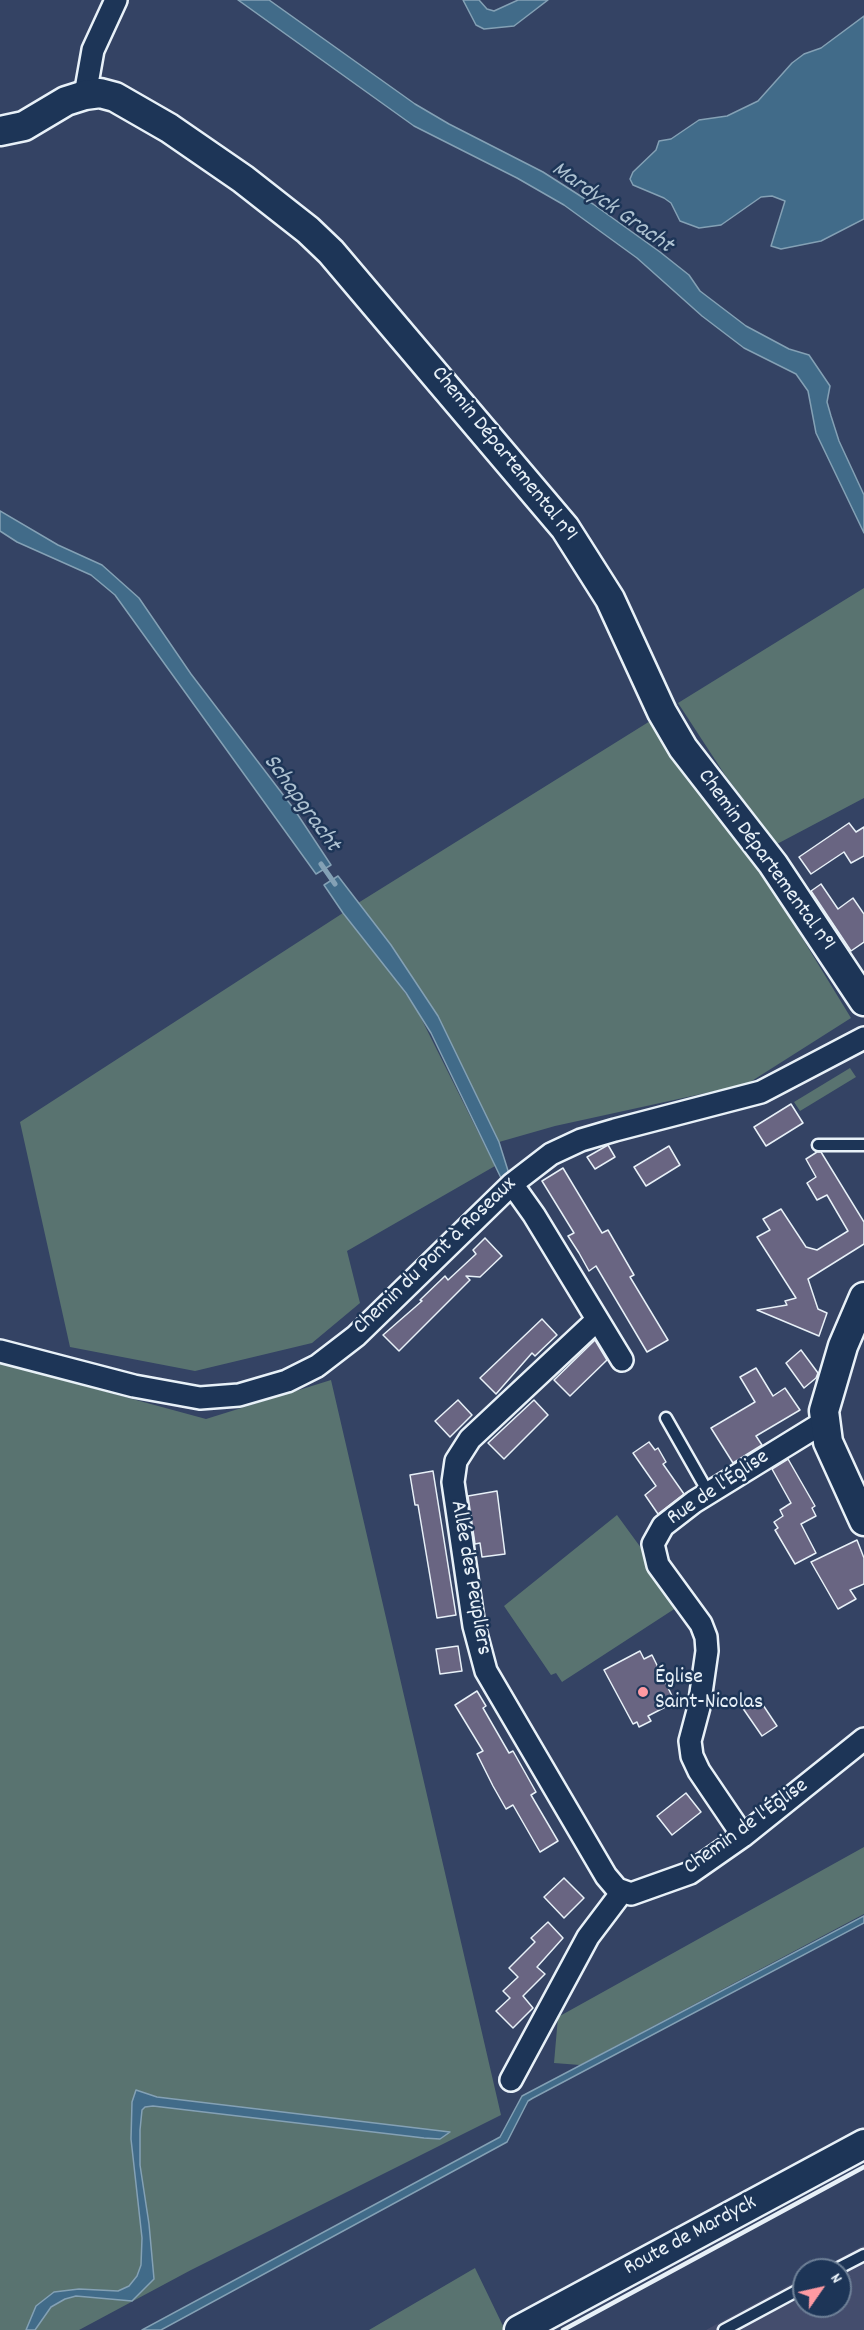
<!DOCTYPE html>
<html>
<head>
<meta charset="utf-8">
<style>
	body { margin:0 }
	#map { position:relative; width:864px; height:2330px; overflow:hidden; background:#344364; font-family:Dekko,sans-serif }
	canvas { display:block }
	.north { position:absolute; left:792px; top:2258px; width:60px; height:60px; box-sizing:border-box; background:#1d3557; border:2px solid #6e8097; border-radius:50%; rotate:56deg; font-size:16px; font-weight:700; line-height:24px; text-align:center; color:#e8f1f8 }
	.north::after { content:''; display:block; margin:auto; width:21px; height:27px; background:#ff9aa2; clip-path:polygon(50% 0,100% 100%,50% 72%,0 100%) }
</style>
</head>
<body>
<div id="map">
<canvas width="864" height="2330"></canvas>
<div class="north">N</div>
</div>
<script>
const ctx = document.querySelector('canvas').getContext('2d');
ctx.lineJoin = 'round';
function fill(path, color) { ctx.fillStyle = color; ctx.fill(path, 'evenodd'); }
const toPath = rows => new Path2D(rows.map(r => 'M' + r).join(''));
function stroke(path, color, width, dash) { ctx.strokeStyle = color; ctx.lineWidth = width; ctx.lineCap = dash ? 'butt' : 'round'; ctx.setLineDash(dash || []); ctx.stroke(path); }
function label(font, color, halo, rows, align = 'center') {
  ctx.font = font + ' Dekko,sans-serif'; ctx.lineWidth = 5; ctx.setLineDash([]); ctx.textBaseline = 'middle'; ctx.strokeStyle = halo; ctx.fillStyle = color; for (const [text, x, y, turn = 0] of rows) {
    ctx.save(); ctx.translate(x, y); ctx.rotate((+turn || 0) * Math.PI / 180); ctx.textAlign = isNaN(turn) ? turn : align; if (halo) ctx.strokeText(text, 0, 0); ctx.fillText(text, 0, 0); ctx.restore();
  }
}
fill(toPath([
	[864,2245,864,2330,706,2330,804,2277,804,2306,840,2306,840,2270,818,2270]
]), '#444d6d');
fill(toPath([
	[864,588,864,798,777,844,725,775,678,703],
	[655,718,754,859,851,1018,747,1084,555,1126,499,1142,438,1016,391,945,358,903],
	[343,913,383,961,418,1012,495,1166,347,1251,360,1303,312,1343,195,1371,70,1347,20,1122],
	[850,1068,856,1077,800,1111,794,1102],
	[0,1363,206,1419,331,1380,501,2115,191,2270,79,2330,0,2330],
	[617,1515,682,1604,562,1682,556,1673,551,1675,504,1606],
	[864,1847,864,1914,580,2065,554,2063,558,2017],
	[475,2268,505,2330,369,2330]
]), '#597370');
const water = toPath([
	[238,0,269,0,415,104,449,124,543,172,593,204,660,252,689,275,700,291,746,326,789,349,809,355,830,386,827,402,831,416,839,441,864,495,864,533,816,433,808,391,796,374,744,348,702,316,637,258,564,205,517,178,414,126,238,0],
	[463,0,479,0,487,9,494,11,518,0,548,0,514,26,484,29,476,25,463,0],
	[864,16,864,219,821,241,781,249,771,246,785,201,772,196,761,197,721,225,699,228,680,221,671,203,664,198,633,185,630,179,633,172,656,150,659,141,671,139,699,120,727,116,758,101,792,63,804,54,821,48,864,16],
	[0,511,58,545,102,565,139,598,191,674,294,809,331,865,316,874,115,595,91,575,17,542,0,531,0,511],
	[338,876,391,945,438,1016,499,1142,510,1177,502,1180,431,1033,406,993,343,913,324,885,338,876],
	[864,1916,864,1923,533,2098,528,2101,507,2142,161,2330,142,2330,500,2137,522,2096,864,1916],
	[136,2090,157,2097,450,2132,440,2139,424,2138,153,2106,145,2107,142,2110,140,2130,140,2165,149,2224,154,2279,132,2301,76,2296,65,2299,51,2307,35,2330,26,2330,36,2306,54,2292,79,2289,118,2291,129,2286,137,2276,141,2265,142,2238,131,2139,132,2102,136,2090]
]);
fill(water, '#416b89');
stroke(water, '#84a1b5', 1.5);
stroke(toPath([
	[321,864,335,884]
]), '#84a1b5', 5);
const building = toPath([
	[849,823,856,832,864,827,864,856,851,863,844,852,811,874,799,857,849,823],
	[821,884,838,909,853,898,864,914,864,942,851,951,811,891,821,884],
	[791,1104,803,1123,766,1146,754,1127,791,1104],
	[608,1145,615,1157,595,1169,587,1157,608,1145],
	[669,1146,680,1165,646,1186,634,1167,669,1146],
	[817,1152,821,1152,864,1222,864,1244,808,1279,818,1309,827,1313,819,1336,757,1310,787,1305,785,1301,796,1298,757,1237,770,1230,763,1219,781,1209,806,1247,817,1250,848,1231,827,1195,817,1200,807,1183,816,1177,806,1159,817,1152],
	[563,1168,602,1233,608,1230,634,1275,630,1277,668,1340,647,1352,596,1266,589,1271,579,1253,568,1236,574,1233,542,1181,563,1168],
	[485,1238,502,1256,480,1277,466,1276,470,1280,399,1351,383,1335,422,1301,420,1300,445,1276,448,1280,476,1254,473,1250,485,1238],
	[542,1319,557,1335,535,1356,532,1353,496,1394,480,1378,542,1319],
	[595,1340,607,1360,570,1396,554,1380,595,1340],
	[801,1350,818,1373,816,1378,804,1388,786,1363,801,1350],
	[756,1368,773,1396,785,1388,800,1410,756,1436,762,1445,733,1463,711,1428,755,1402,740,1377,756,1368],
	[458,1400,472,1415,450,1437,435,1421,458,1400],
	[534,1400,548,1415,504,1459,488,1443,534,1400],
	[649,1442,655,1450,658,1448,666,1462,663,1464,684,1494,658,1514,645,1495,656,1486,633,1453,649,1442],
	[788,1459,815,1506,812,1508,816,1516,801,1524,816,1553,795,1564,775,1530,778,1528,774,1522,783,1516,780,1510,791,1503,772,1469,788,1459],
	[433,1471,456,1615,437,1618,418,1505,415,1505,410,1475,433,1471],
	[497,1491,505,1554,482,1557,480,1543,475,1544,468,1496,497,1491],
	[857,1540,864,1558,864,1584,850,1590,856,1599,838,1609,811,1562,857,1540],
	[458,1646,462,1671,440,1674,436,1649,458,1646],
	[640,1651,644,1659,652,1655,675,1702,648,1716,651,1721,639,1727,637,1722,633,1724,604,1670,640,1651],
	[477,1691,486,1706,483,1708,509,1753,513,1751,536,1792,531,1795,558,1841,540,1852,513,1805,506,1809,493,1786,477,1754,483,1751,455,1705,477,1691],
	[757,1696,777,1726,762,1736,742,1707,757,1696],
	[686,1793,701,1812,672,1835,657,1816,686,1793],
	[564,1878,584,1898,564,1918,544,1897,564,1878],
	[548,1922,563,1938,537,1967,545,1974,523,1996,533,2008,513,2028,496,2011,510,1998,503,1991,518,1977,509,1968,535,1942,531,1938,548,1922]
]);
fill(building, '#696582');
stroke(building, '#e8f1f8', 1.5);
const lane = toPath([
	[818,1145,864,1145],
	[666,1418,708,1492],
	[835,2270,864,2255],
	[724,2330,804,2287]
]);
const street = toPath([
	[85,95,93,50,116,0],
	[512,1184,534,1215,622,1360],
	[597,1320,470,1439,456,1461,453,1482,474,1626,486,1671,606,1876,617,1889,631,1894,690,1873,743,1836,864,1739],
	[0,1351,134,1386,200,1398,239,1395,287,1381,317,1366,356,1336,512,1184,551,1154,581,1140,615,1130,761,1092,864,1038],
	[743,1836,699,1771,692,1756,690,1741,699,1707,707,1651,706,1637,701,1624,658,1565,653,1544,663,1526,694,1502,824,1422],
	[511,2080,588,1937,622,1892]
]);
const secondary = toPath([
	[0,131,24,126,66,101,85,95,100,93,115,97,169,128,243,179,308,230,331,252,565,528,610,599,662,712,683,748,773,864,864,1001],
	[864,1297,843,1346,824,1411,828,1442,864,1521],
	[519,2330,864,2144]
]);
stroke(lane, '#e8f1f8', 15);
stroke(street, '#e8f1f8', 26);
stroke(secondary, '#e8f1f8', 33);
stroke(lane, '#1d3557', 10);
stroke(street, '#1d3557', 21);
stroke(secondary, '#1d3557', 28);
stroke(toPath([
	[563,2330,864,2167]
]), '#e8f1f8', 4.5);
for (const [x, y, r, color] of [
	[643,1692,6,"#ff9aa2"]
]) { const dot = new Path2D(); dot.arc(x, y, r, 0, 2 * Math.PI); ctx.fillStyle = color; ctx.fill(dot); stroke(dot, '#1d3557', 2); }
label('22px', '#e8f1f8', '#1d3557', [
	["Chemin Départemental n°1",503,455,51],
	["Chemin Départemental n°1",765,861,54],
	["Chemin du Pont à Roseaux",436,1257,-44],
	["Rue de l'Église",719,1489,-34],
	["Allée des Peupliers",469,1578,80],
	["Chemin de l'Église",747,1828,-36],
	["Route de Mardyck",691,2237,-28]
]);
label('22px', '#e8f1f8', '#1d3557', [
	["Église",655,1679],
	["Saint-Nicolas",655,1704]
], 'left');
label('italic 24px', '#aec2d1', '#1d3557', [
	["Mardyck Gracht",611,209,35],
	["Schapgracht",300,804,54]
]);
</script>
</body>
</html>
